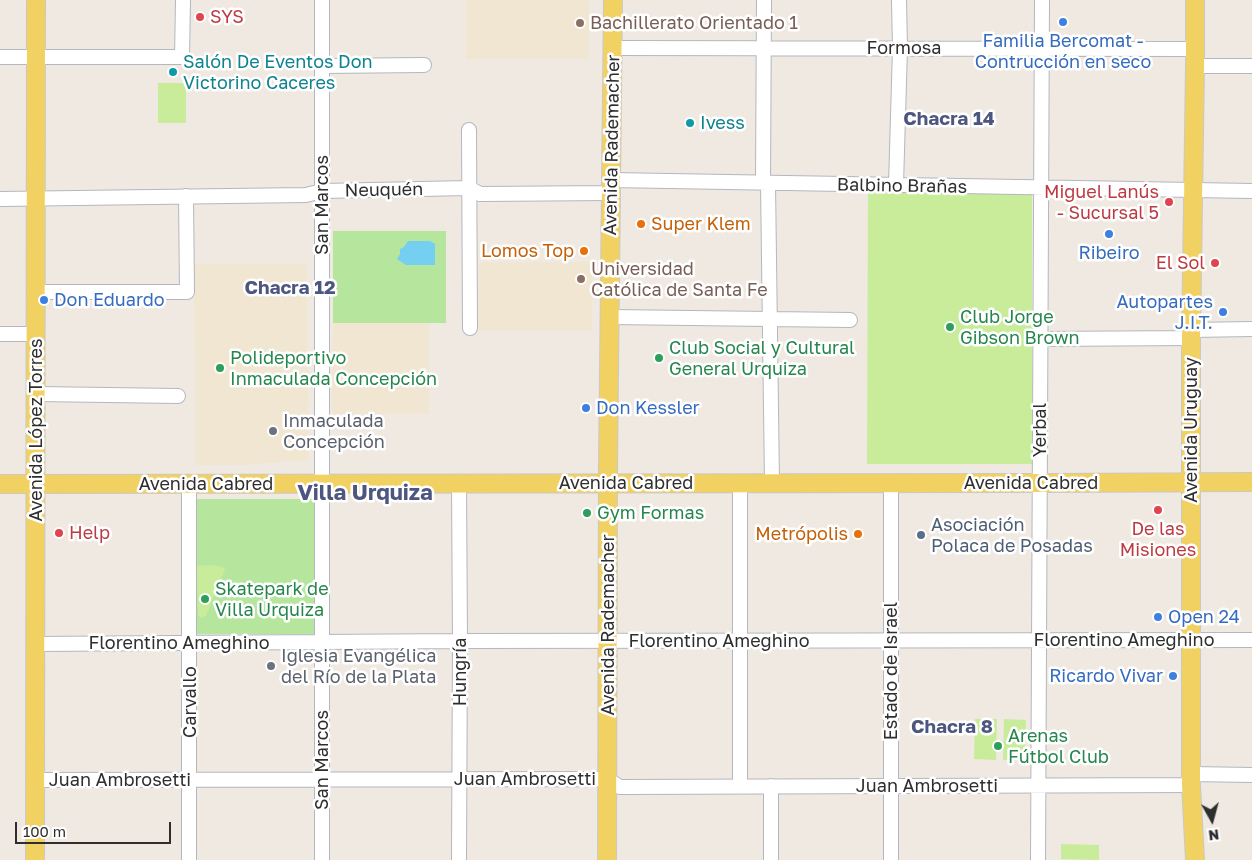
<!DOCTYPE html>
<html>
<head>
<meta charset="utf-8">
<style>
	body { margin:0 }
	#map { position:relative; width:1252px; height:860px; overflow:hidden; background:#efe9e1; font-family:"Golos Text",sans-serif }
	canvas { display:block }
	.north { position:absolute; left:1187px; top:795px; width:50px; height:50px; -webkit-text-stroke:4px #fff; paint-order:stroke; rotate:173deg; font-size:14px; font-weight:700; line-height:20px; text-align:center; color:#2e2e2e }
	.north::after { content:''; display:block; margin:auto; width:18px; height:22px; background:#2e2e2e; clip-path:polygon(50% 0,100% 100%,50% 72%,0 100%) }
	.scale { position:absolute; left:15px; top:822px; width:156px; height:22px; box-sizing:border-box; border:2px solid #2e2e2e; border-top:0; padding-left:6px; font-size:15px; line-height:18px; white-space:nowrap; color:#2e2e2e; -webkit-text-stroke:4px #fff; paint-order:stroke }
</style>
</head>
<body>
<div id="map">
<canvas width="1252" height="860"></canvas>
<div class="north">N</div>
<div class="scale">100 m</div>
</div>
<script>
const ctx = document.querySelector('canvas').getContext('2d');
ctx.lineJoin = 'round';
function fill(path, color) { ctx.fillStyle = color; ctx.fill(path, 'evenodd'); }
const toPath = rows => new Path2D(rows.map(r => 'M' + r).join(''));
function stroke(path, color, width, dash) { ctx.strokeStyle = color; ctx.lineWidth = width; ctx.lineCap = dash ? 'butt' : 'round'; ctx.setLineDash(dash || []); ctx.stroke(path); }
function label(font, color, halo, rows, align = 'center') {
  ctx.font = font + ' "Golos Text",sans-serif'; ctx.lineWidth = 5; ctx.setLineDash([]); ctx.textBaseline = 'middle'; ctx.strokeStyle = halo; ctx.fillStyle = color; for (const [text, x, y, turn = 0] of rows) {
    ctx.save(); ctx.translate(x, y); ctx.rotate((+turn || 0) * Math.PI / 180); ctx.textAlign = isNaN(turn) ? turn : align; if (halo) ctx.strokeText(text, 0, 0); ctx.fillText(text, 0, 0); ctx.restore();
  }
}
fill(toPath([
	[466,0,589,0,589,59,466,59],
	[479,262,592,262,592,330,478,330],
	[194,264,306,264,309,460,241,465,195,465],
	[333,323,429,323,429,414,332,414]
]), '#f0e6d1');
fill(toPath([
	[333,231,446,231,446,323,333,323],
	[190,499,315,499,314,634,194,634]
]), '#b6e59e');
fill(toPath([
	[158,83,186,83,186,123,158,123],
	[868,191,1032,191,1032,464,867,464],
	[211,565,223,567,225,569,206,616,201,618,198,615,197,566],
	[975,719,997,719,996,760,974,759],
	[1004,719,1026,720,1025,760,1003,760],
	[1061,844,1099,845,1099,860,1061,859]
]), '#c9ec9a');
fill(toPath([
	[408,241,430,241,435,244,435,265,406,265,397,259,400,254,400,249,404,247]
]), '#75cff0');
const minor = toPath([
	[613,48,1195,49],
	[0,57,182,57,183,0],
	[322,66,424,65],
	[1195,66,1252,66],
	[469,130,470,328],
	[611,180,1252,191],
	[763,183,764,0],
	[768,183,772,483],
	[896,185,900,48,899,0],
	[0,199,306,195,322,191,469,188,480,194,611,193],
	[36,292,187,292,186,196],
	[610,317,850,320],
	[1191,330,1252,329],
	[0,334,36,334],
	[1040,339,1191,338],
	[36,394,178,396],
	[740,483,740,786],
	[891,483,891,860],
	[36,644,460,641,1252,640],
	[1191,774,1252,775],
	[36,780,607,779,620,787,1191,785],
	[771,786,771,860],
	[189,860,189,484],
	[322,860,322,0],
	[459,860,460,641,459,483],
	[1038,860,1042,0]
]);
const major = toPath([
	[1195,0,1195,66,1191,338,1191,785,1195,860],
	[0,484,1046,483,1252,482],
	[35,860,36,0],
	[607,860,608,466,613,0]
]);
stroke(minor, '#b4b7c1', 16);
stroke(major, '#c9c9c9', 20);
stroke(minor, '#fff', 14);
stroke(major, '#f2d163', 18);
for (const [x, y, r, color] of [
	[200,17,5,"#e0444e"],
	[1063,22,5,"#3f7fe0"],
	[580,23,5,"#8d6e63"],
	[173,72,5,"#0f9aa8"],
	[690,123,5,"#0f9aa8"],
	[1169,202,5,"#e0444e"],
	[641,224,5,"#e8710a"],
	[1109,234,5,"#3f7fe0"],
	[584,251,5,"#e8710a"],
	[1215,263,5,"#e0444e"],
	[581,279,5,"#8d6e63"],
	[44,300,5,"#3f7fe0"],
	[1223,312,5,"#3f7fe0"],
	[950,327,5,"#2e9e5b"],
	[659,358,5,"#2e9e5b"],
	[220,368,5,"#2e9e5b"],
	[586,408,5,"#3f7fe0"],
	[273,431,5,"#6b7280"],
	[1158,510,5,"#e0444e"],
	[587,513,5,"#2e9e5b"],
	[59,533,5,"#e0444e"],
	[858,534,5,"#e8710a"],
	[921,535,5,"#5c6f8a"],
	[205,599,5,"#2e9e5b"],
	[1158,617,5,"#3f7fe0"],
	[271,666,5,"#6b7280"],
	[1173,676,5,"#3f7fe0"],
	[998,746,5,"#2e9e5b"]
]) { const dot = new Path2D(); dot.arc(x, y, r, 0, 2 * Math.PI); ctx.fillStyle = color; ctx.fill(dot); stroke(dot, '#fff', 2); }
label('18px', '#be3a42', '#fff', [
	["SYS",210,17],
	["Miguel Lanús",1159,192,"right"],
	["- Sucursal 5",1159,213,"right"],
	["El Sol",1205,263,"right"],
	["De las",1158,529,"center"],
	["Misiones",1158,550,"center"],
	["Help",69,533]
], 'left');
label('18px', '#785e54', '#fff', [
	["Bachillerato Orientado 1",590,23],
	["Universidad",591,269],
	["Católica de Santa Fe",591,290]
], 'left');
label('18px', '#366cbe', '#fff', [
	["Familia Bercomat -",1063,41,"center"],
	["Contrucción en seco",1063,62,"center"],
	["Ribeiro",1109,253,"center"],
	["Don Eduardo",54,300],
	["Autopartes",1213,302,"right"],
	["J.I.T.",1213,323,"right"],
	["Don Kessler",596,408],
	["Open 24",1168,617],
	["Ricardo Vivar",1163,676,"right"]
], 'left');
label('18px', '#2e2e2e', '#fff', [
	["Formosa",904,48],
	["Avenida Rademacher",612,145,-89],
	["Balbino Brañas",902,186,1],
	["Neuquén",384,190,-1],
	["San Marcos",322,205,-90],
	["Avenida López Torres",36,430,-90],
	["Yerbal",1040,430,-90],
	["Avenida Uruguay",1191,430,-90],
	["Avenida Cabred",626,483],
	["Avenida Cabred",1031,483],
	["Avenida Cabred",206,484],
	["Avenida Rademacher",608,625,-90],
	["Florentino Ameghino",1124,640],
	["Florentino Ameghino",719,641],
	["Florentino Ameghino",179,643],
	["Estado de Israel",891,671,-90],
	["Hungría",460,672,-90],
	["Carvallo",190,702,-90],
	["San Marcos",322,760,-90],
	["Juan Ambrosetti",525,779],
	["Juan Ambrosetti",120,780],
	["Juan Ambrosetti",927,786]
]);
label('18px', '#0d838f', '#fff', [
	["Salón De Eventos Don",183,62],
	["Victorino Caceres",183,83],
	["Ivess",700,123]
], 'left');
label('18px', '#c56008', '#fff', [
	["Super Klem",651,224,"left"],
	["Lomos Top",574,251],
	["Metrópolis",848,534]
], 'right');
label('18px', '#27864d', '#fff', [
	["Club Jorge",960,317],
	["Gibson Brown",960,338],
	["Club Social y Cultural",669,348],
	["General Urquiza",669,369],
	["Polideportivo",230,358],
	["Inmaculada Concepción",230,379],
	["Gym Formas",597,513],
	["Skatepark de",215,589],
	["Villa Urquiza",215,610],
	["Arenas",1008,736],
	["Fútbol Club",1008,757]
], 'left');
label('18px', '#5b616d', '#fff', [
	["Inmaculada",283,421],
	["Concepción",283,442],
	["Iglesia Evangélica",281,656],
	["del Río de la Plata",281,677]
], 'left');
label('18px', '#4e5e75', '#fff', [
	["Asociación",931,525],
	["Polaca de Posadas",931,546]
], 'left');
label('bold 19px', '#4d5680', '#fff', [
	["Chacra 14",949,119],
	["Chacra 12",290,288],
	["Chacra 8",952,727]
]);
label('bold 22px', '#4d5680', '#fff', [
	["Villa Urquiza",365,493]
]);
</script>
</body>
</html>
